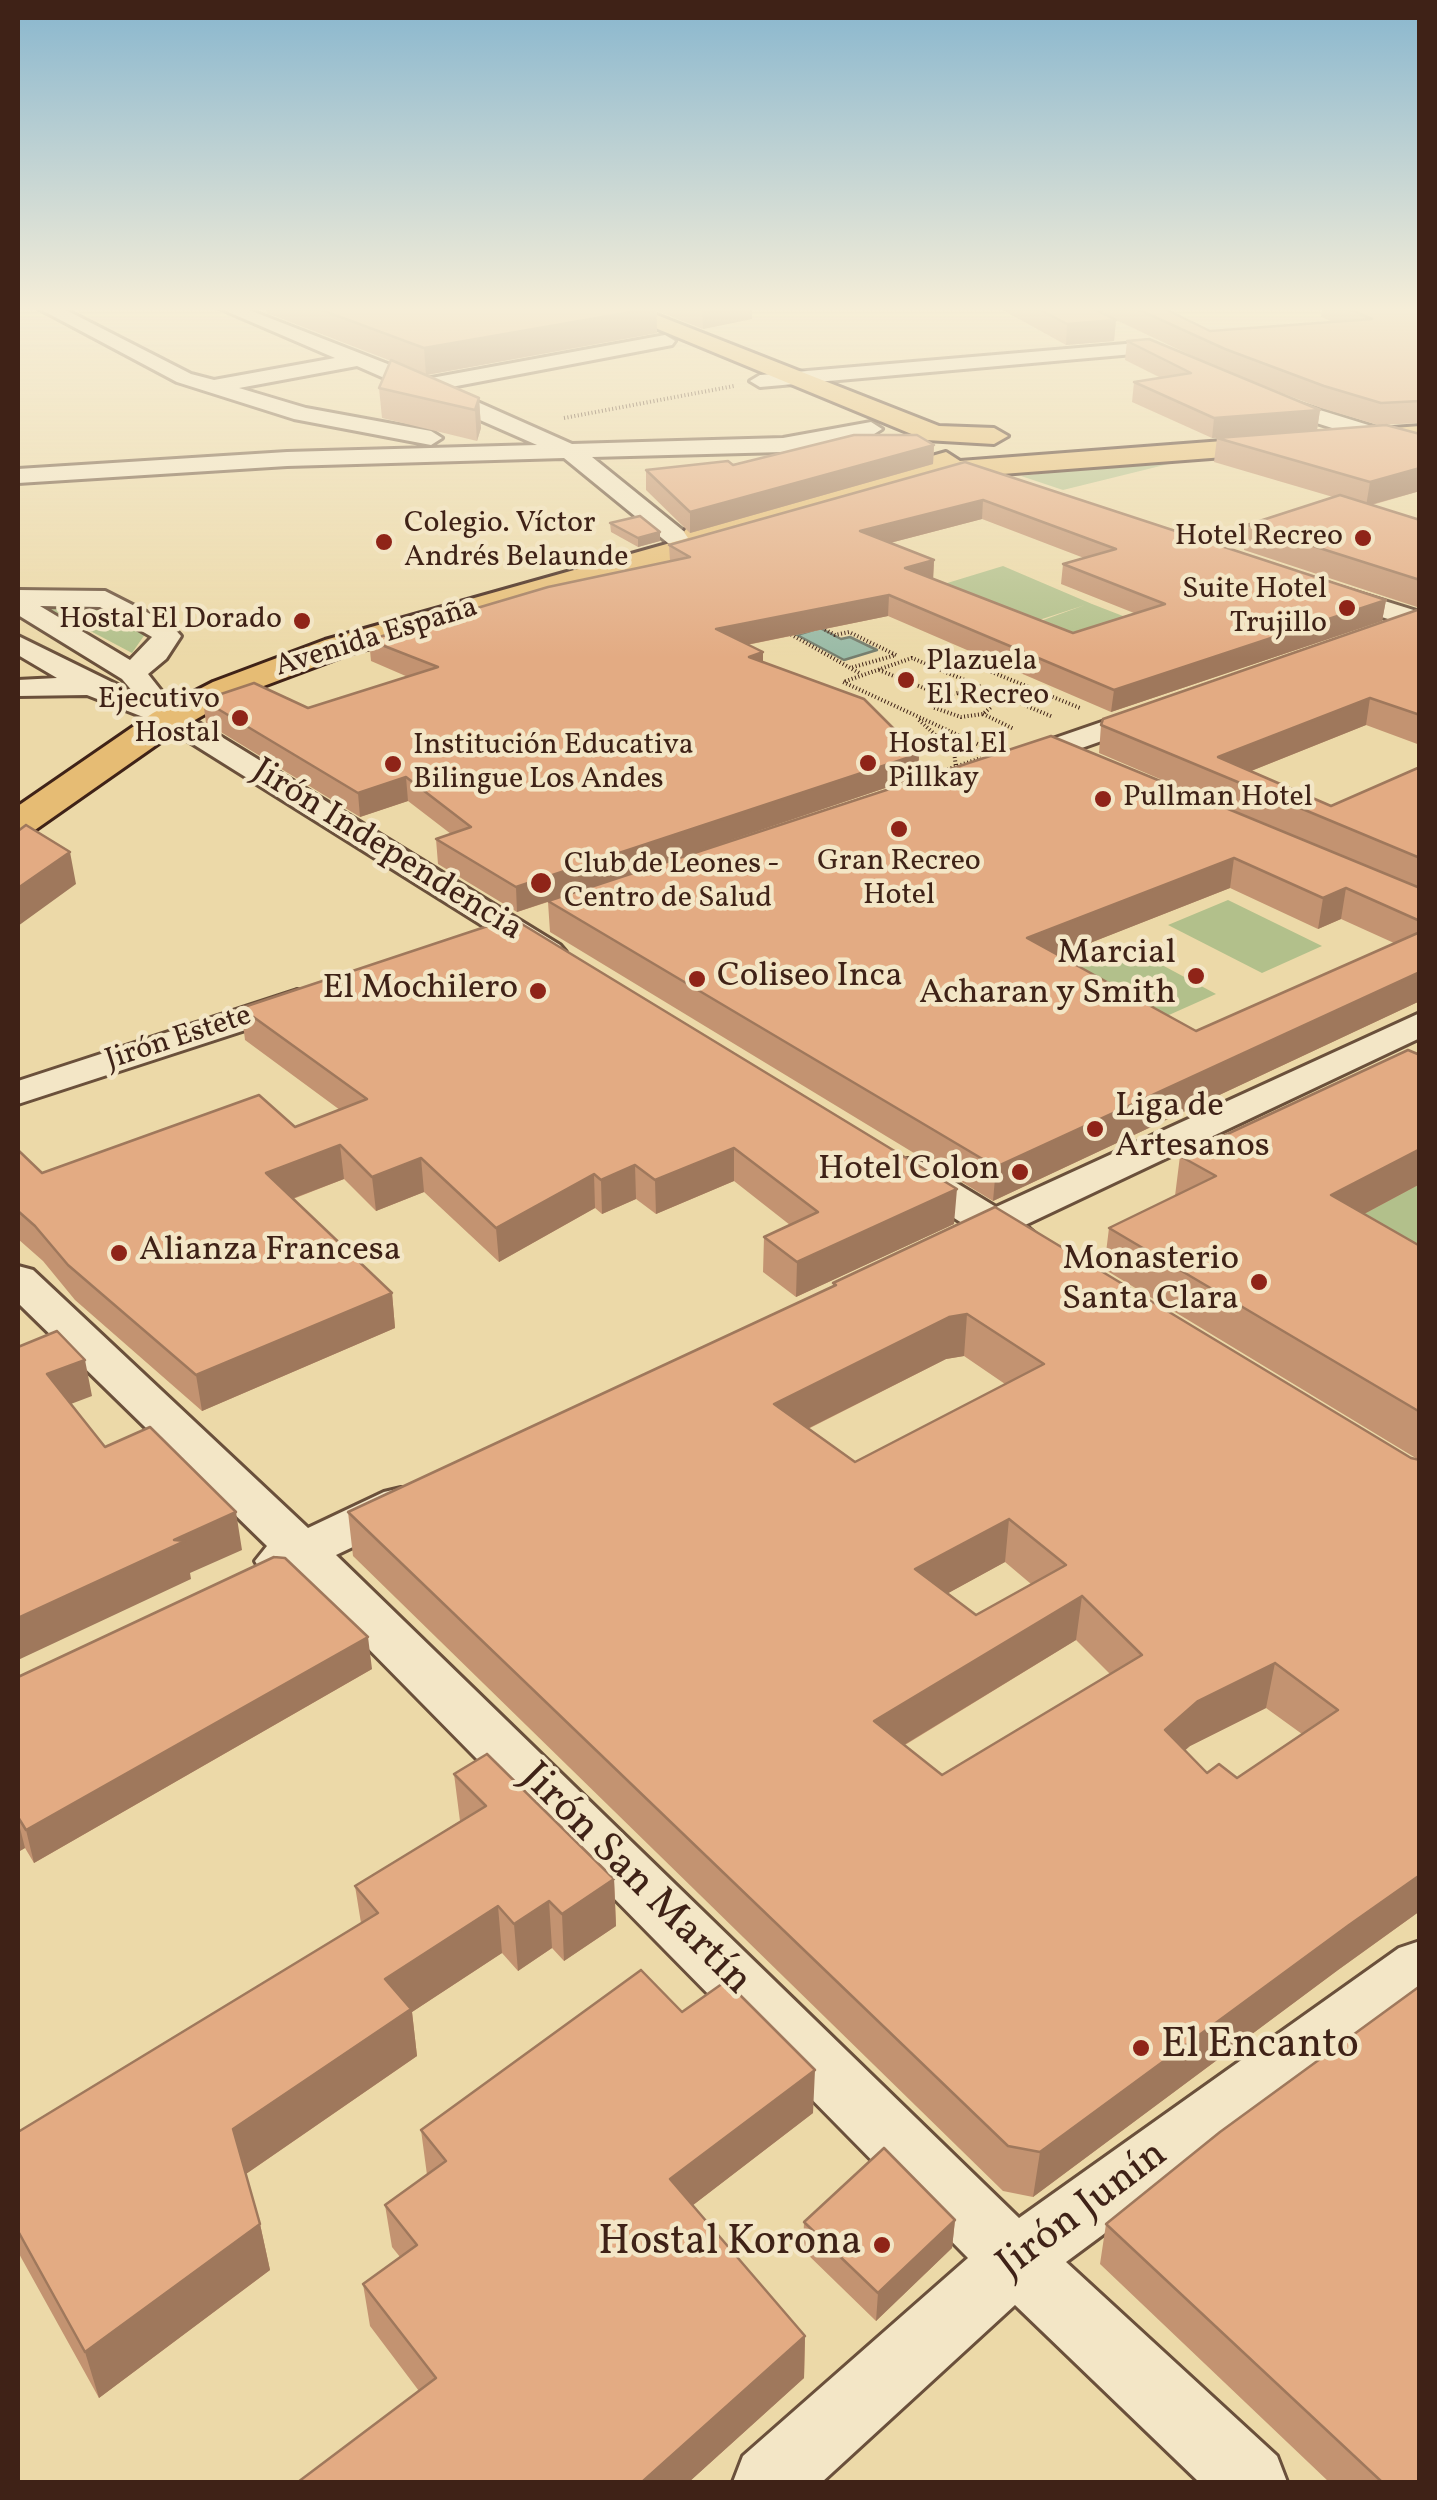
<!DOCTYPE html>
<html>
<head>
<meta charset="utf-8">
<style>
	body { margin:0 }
	#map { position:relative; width:1437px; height:2500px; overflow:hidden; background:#ecd9a8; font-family:Vollkorn,serif }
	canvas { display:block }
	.frame { position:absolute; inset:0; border:20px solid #3f2217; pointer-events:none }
</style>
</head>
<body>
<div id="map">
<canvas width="1437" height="2500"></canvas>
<div class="frame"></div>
</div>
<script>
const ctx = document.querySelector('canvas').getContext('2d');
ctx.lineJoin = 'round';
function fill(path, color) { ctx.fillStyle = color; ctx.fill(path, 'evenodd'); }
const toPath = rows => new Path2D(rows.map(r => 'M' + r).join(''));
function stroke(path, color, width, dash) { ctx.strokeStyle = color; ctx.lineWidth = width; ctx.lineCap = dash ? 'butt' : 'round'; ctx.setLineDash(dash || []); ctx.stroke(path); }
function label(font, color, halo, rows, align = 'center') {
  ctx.font = font + ' Vollkorn,serif'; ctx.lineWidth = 9; ctx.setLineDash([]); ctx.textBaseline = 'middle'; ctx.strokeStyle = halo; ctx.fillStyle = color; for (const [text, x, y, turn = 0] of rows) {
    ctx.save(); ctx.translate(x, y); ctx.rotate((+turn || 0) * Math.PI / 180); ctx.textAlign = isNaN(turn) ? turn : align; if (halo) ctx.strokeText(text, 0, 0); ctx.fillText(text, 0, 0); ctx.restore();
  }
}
fill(toPath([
	[1205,455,1063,490,1021,476],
	[1003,566,1092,604,1190,642,1130,663,1035,623,1085,605,1033,622,944,584],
	[100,602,148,630,132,653,43,606],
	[1228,900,1322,946,1262,973,1168,925],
	[1123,944,1216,994,1151,1023,1058,971],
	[1419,1184,1419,1292,1323,1236]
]), '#b2c08b');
const water = toPath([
	[820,628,841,639,850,637,877,650,844,660,797,635,820,628]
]);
fill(water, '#99baa6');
stroke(water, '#757d6d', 2.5);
const minor = toPath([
	[38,308,62,308,191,374,214,380,335,358,219,308,244,308,426,379,665,335,675,341,672,345,446,388,572,444,783,438,871,422,882,429,871,436,783,452,592,457,686,533,689,538,677,545,668,543,564,458,287,466,18,483,18,469,287,452,537,445,357,366,239,388,306,408,431,431,442,438,431,445,294,419,177,382,38,308],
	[1149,342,1156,344,1156,352,760,387,750,381,760,375,1149,342],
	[1268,394,1420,441,1420,456,1260,405,1257,400,1268,394],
	[1330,584,1420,612,1420,629,1321,598,1317,592,1330,584],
	[18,590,105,591,170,624,181,636,166,659,148,674,163,693,153,701,181,712,560,945,566,952,560,959,548,963,536,959,161,724,87,695,18,696,18,680,57,678,18,655,18,636,134,693,122,679,18,615,18,590],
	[40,606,100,607,152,637,130,660,40,606],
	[1154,704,1164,707,1169,713,1164,719,1025,768,1014,771,999,762,1003,756,1154,704],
	[297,990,310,993,315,1001,310,1009,18,1104,18,1081,297,990],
	[1420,1013,1420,1038,1025,1225,1047,1244,1041,1253,1026,1257,991,1241,972,1247,957,1243,951,1234,962,1223,894,1180,888,1171,894,1162,908,1159,922,1162,996,1207,1420,1013],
	[18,1266,33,1270,308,1528,384,1492,401,1488,418,1492,425,1504,418,1516,336,1555,1019,2218,1399,1948,1420,1941,1420,2000,1066,2262,1277,2456,1287,2482,1199,2482,1015,2305,822,2482,733,2482,743,2456,968,2258,295,1574,280,1578,262,1573,255,1561,267,1546,18,1303,18,1266]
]);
const major = toPath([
	[607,308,639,308,939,426,994,428,1008,436,994,444,926,440,607,308],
	[1420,426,1420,442,963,477,914,491,900,483,749,527,753,533,749,539,349,654,237,696,179,729,32,832,18,836,18,806,153,713,213,682,325,640,688,538,684,532,688,526,946,452,960,461,1420,426]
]);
stroke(minor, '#6a503b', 6);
stroke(major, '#3f2217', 6);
stroke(toPath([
	[564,418,734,386],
	[819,626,835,635,849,632,896,655,850,668],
	[785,631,861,674],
	[926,664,950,655,1080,708],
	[879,670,941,695],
	[958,693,982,697,991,707,983,714,961,717,932,707,936,697,958,693],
	[983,714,1014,729],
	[919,720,954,752,956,767],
	[984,747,843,682,912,658,1053,717],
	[931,775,981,758]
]), '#3f2217', 4, [1, 2.5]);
fill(minor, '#f3e6c6');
fill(major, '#e6bc74');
fill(toPath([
	[266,308,752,308,752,319,703,329,657,311,657,333,427,375,479,398,481,428,477,441,382,418,379,388,391,361,267,313],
	[999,308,1163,308,1210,331,1332,322,1321,317,1322,308,1420,308,1420,423,1378,425,1321,408,1253,382,1320,410,1317,430,1212,438,1132,402,1134,382,1161,378,1125,360,1127,341,1207,363,1116,320,1114,341,1066,345],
	[1420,434,1420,491,1372,505,1420,520,1420,608,1244,550,1247,525,1333,497,1214,462,1217,438],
	[934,445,933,464,690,533,646,490,646,470,733,465],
	[965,462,1386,600,1382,621,1111,712,888,616,747,645,763,652,763,662,919,754,918,777,607,882,1223,806,1099,753,1101,725,1420,609,1420,745,1366,725,1251,771,1331,806,1420,767,1420,1001,993,1201,550,932,548,902,517,912,438,864,436,839,451,834,408,801,360,817,206,723,203,700,308,708,408,677,371,661,369,640,670,561,669,545],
	[982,519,1084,558,1063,564,1061,584,1134,613,1073,633,933,579,934,560,890,543],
	[1230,888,1318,929,1341,919,1394,943,1196,1031,1059,955],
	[610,523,660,532,660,541,638,547,611,532],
	[512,918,954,1224,796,1297,763,1272,764,1237,790,1225,734,1181,656,1214,636,1199,602,1214,595,1208,499,1262,424,1192,376,1211,344,1179,293,1199,392,1293,395,1328,202,1411,75,1300,43,1261,18,1239,18,1150,42,1173,295,1127,340,1110,245,1040,241,1008],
	[1420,1055,1420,1184,1364,1214,1420,1246,1420,1911,1338,1970,1033,2197,1003,2191,353,1556,348,1512,833,1287,833,1283,995,1207,1411,1458,1419,1460,1104,1269,1109,1228,1175,1196,1180,1156],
	[964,1356,1005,1384,855,1462,808,1429,946,1359],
	[1005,1562,1031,1584,976,1615,948,1593],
	[1076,1640,1110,1674,942,1775,905,1745],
	[1266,1708,1302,1734,1237,1778,1207,1773,1185,1750,1190,1746],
	[372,1669,34,1863,25,1848,18,1852,18,1677],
	[454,1774,614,1879,616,1926,564,1961,552,1948,518,1971,502,1953,412,2012,417,2056,246,2174,260,2224,270,2270,99,2398,18,2252,18,2132,361,1923,355,1886,460,1821],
	[682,2012,813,2113,693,2205,805,2336,804,2378,689,2482,298,2482,419,2391,370,2326,363,2284,400,2257,392,2247,385,2205,427,2175,421,2130],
	[955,2220,952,2248,876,2321,803,2250,804,2222],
	[1106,2224,1420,2482,1329,2482,1100,2264]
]), '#c39371');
fill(toPath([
	[656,308,657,333,426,375,424,348],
	[702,308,752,308,752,319,703,329],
	[1116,320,1114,341,1066,345,1067,324],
	[479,398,481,428,477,441,475,410],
	[1320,410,1317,430,1212,438,1214,418],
	[934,445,933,464,690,533,690,512],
	[1420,468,1420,491,1366,506,1370,482],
	[983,500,982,519,859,551,860,531],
	[660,532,660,541,638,547,638,538],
	[934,560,933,581,905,568],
	[889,595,888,616,716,651,716,629],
	[1386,600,1382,621,1111,712,1114,690],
	[763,652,763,674,749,657],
	[1370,698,1366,725,1231,779,1218,757],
	[919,754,918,777,517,912,516,887],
	[406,777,408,801,360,817,358,793],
	[70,852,76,884,18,926,18,888],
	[1234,858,1230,888,1024,969,1027,938],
	[1346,888,1341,919,1318,929,1323,898],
	[1420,972,1420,1001,993,1201,996,1167],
	[340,1145,344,1179,270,1207,266,1173],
	[734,1148,734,1181,656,1214,655,1180],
	[1420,1149,1420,1184,1323,1236,1331,1195],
	[421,1158,424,1192,376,1211,372,1177],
	[635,1165,636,1199,602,1214,601,1180],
	[594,1174,595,1208,499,1262,496,1228],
	[957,1189,954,1224,796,1297,797,1262],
	[392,1293,395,1328,202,1411,196,1375],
	[967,1314,964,1356,946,1359,773,1446,774,1404,949,1317],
	[85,1360,92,1396,55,1410,47,1374],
	[236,1512,242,1550,190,1573,191,1579,18,1660,18,1618,174,1540],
	[1009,1519,1005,1562,912,1613,915,1569],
	[1082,1596,1076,1640,871,1765,874,1721],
	[368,1637,372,1669,34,1863,26,1830],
	[1275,1663,1266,1708,1190,1746,1157,1775,1165,1730,1198,1701],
	[18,1820,25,1848,18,1852],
	[1420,1875,1420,1911,1338,1970,1033,2197,1040,2152,1349,1925],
	[614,1879,616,1926,564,1961,562,1914],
	[549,1901,552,1948,518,1971,514,1924],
	[498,1906,502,1953,412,2012,417,2056,243,2176,233,2129,385,1979],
	[815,2070,813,2113,671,2222,670,2179],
	[955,2220,952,2248,876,2321,878,2293],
	[260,2224,270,2270,99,2398,85,2352],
	[805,2336,804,2378,689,2482,642,2482]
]), '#9f785c');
const building = toPath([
	[316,308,654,308,424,348,316,308],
	[1037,308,1092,308,1116,320,1067,324,1037,308],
	[1135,308,1163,308,1210,331,1372,319,1347,308,1420,308,1420,401,1381,403,1324,386,1225,349,1135,308],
	[1149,339,1320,410,1214,418,1134,382,1191,373,1127,341,1149,339],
	[391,360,479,398,475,410,379,388,391,360],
	[1386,425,1420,434,1420,468,1370,482,1217,438,1386,425],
	[854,435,917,435,934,445,690,512,646,470,728,461,733,465,854,435],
	[965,462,1386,600,1114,690,889,595,716,629,763,652,749,657,864,699,919,754,516,887,436,839,471,827,406,777,358,793,203,700,254,683,308,708,438,667,369,640,548,587,690,557,669,545,965,462],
	[983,500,1116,549,1063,564,1165,604,1073,633,905,568,934,560,860,531,983,500],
	[1340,495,1420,520,1420,580,1247,525,1340,495],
	[640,516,660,532,638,538,610,523,640,516],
	[1420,609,1420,715,1370,698,1218,757,1331,806,1420,767,1420,858,1101,725,1103,719,1420,609],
	[1051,736,1420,888,1420,921,1346,888,1323,898,1234,858,1027,938,1196,1031,1420,932,1420,972,996,1167,548,901,1051,736],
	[26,825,70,852,18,888,18,831,26,825],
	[512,918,957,1189,797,1262,764,1237,818,1212,734,1148,655,1180,635,1165,601,1180,594,1174,496,1228,421,1158,372,1177,340,1145,266,1173,392,1293,196,1375,68,1265,35,1226,18,1211,18,1150,42,1173,259,1095,295,1127,367,1099,241,1008,512,918],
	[1408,1050,1420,1055,1420,1149,1331,1195,1420,1246,1420,1412,1109,1228,1216,1176,1180,1156,1408,1050],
	[995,1207,1411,1458,1420,1460,1420,1875,1349,1925,1040,2152,1008,2146,348,1512,836,1285,833,1283,995,1207],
	[967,1314,1044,1364,855,1462,774,1404,949,1317,967,1314],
	[1009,1519,1066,1565,976,1615,915,1569,1009,1519],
	[1082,1596,1142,1655,942,1775,874,1721,1082,1596],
	[1275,1663,1338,1710,1237,1778,1219,1764,1207,1773,1165,1730,1198,1701,1275,1663],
	[57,1331,85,1360,47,1374,105,1447,150,1427,236,1512,174,1540,185,1541,18,1618,18,1347,57,1331],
	[274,1557,285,1558,368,1637,26,1830,18,1817,18,1677,274,1557],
	[487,1754,614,1879,562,1914,549,1901,514,1924,498,1906,385,1979,411,2009,233,2129,260,2224,85,2352,18,2231,18,2132,378,1913,355,1886,486,1806,454,1774,487,1754],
	[641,1970,682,2012,726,1981,815,2070,670,2179,805,2336,642,2482,298,2482,436,2378,363,2284,417,2245,385,2205,446,2161,421,2130,641,1970],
	[1420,1986,1420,2482,1382,2482,1106,2224,1220,2132,1420,1986],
	[884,2148,955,2220,878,2293,804,2222,884,2148]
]);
fill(building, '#e3ab83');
stroke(building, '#9f785c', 2.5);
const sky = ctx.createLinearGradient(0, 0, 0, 658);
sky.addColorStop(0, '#88b6ce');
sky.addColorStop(0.47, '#f6eed8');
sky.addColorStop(1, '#f6eed800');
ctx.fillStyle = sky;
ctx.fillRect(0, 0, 1437, 658);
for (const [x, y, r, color] of [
	[1363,538,10,"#8f2418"],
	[384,542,10,"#8f2418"],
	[1347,608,10,"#8f2418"],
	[302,621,10,"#8f2418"],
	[906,680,10,"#8f2418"],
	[240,718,10,"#8f2418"],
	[868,763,10,"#8f2418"],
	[393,764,10,"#8f2418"],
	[1103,799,10,"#8f2418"],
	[899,829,10,"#8f2418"],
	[541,883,12,"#8f2418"],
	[1196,976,10,"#8f2418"],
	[697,979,10,"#8f2418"],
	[538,991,10,"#8f2418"],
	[1095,1129,10,"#8f2418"],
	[1020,1172,10,"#8f2418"],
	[119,1253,10,"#8f2418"],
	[1259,1282,10,"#8f2418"],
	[1141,2048,10,"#8f2418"],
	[882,2245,10,"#8f2418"]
]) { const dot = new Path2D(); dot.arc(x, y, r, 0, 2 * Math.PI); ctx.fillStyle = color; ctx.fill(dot); stroke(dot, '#f3e6c6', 4); }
label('30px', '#3f2217', '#f3e6c6', [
	["Colegio. Víctor",404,525],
	["Andrés Belaunde",404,559],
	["Hotel Recreo",1343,538,"right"],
	["Suite Hotel",1327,591,"right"],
	["Trujillo",1327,625,"right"],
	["Hostal El Dorado",282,621,"right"],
	["Plazuela",926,663],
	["El Recreo",926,697],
	["Ejecutivo",220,701,"right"],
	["Hostal",220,735,"right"],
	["Hostal El",888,746],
	["Pillkay",888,780],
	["Institución Educativa",413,747],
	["Bilingue Los Andes",413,781],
	["Pullman Hotel",1123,799],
	["Gran Recreo",899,863,"center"],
	["Hotel",899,897,"center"],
	["Club de Leones -",564,866],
	["Centro de Salud",564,900]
], 'left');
label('30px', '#3f2217', '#f3e6c6', [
	["Avenida España",377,639,-17],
	["Jirón Estete",179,1040,-18]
]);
label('35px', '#3f2217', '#f3e6c6', [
	["Jirón Independencia",386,852,32]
]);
label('35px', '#3f2217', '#f3e6c6', [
	["Marcial",1176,956],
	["Acharan y Smith",1176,996],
	["Coliseo Inca",717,979,"left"],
	["El Mochilero",518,991],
	["Liga de",1115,1109,"left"],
	["Artesanos",1115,1149,"left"],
	["Hotel Colon",1000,1172],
	["Alianza Francesa",139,1253,"left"],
	["Monasterio",1239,1262],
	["Santa Clara",1239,1302]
], 'right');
label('42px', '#3f2217', '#f3e6c6', [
	["Jirón San Martín",634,1881,45],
	["Jirón Junín",1084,2212,-37]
]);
label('42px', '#3f2217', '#f3e6c6', [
	["El Encanto",1161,2048],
	["Hostal Korona",862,2245,"right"]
], 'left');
</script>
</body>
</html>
